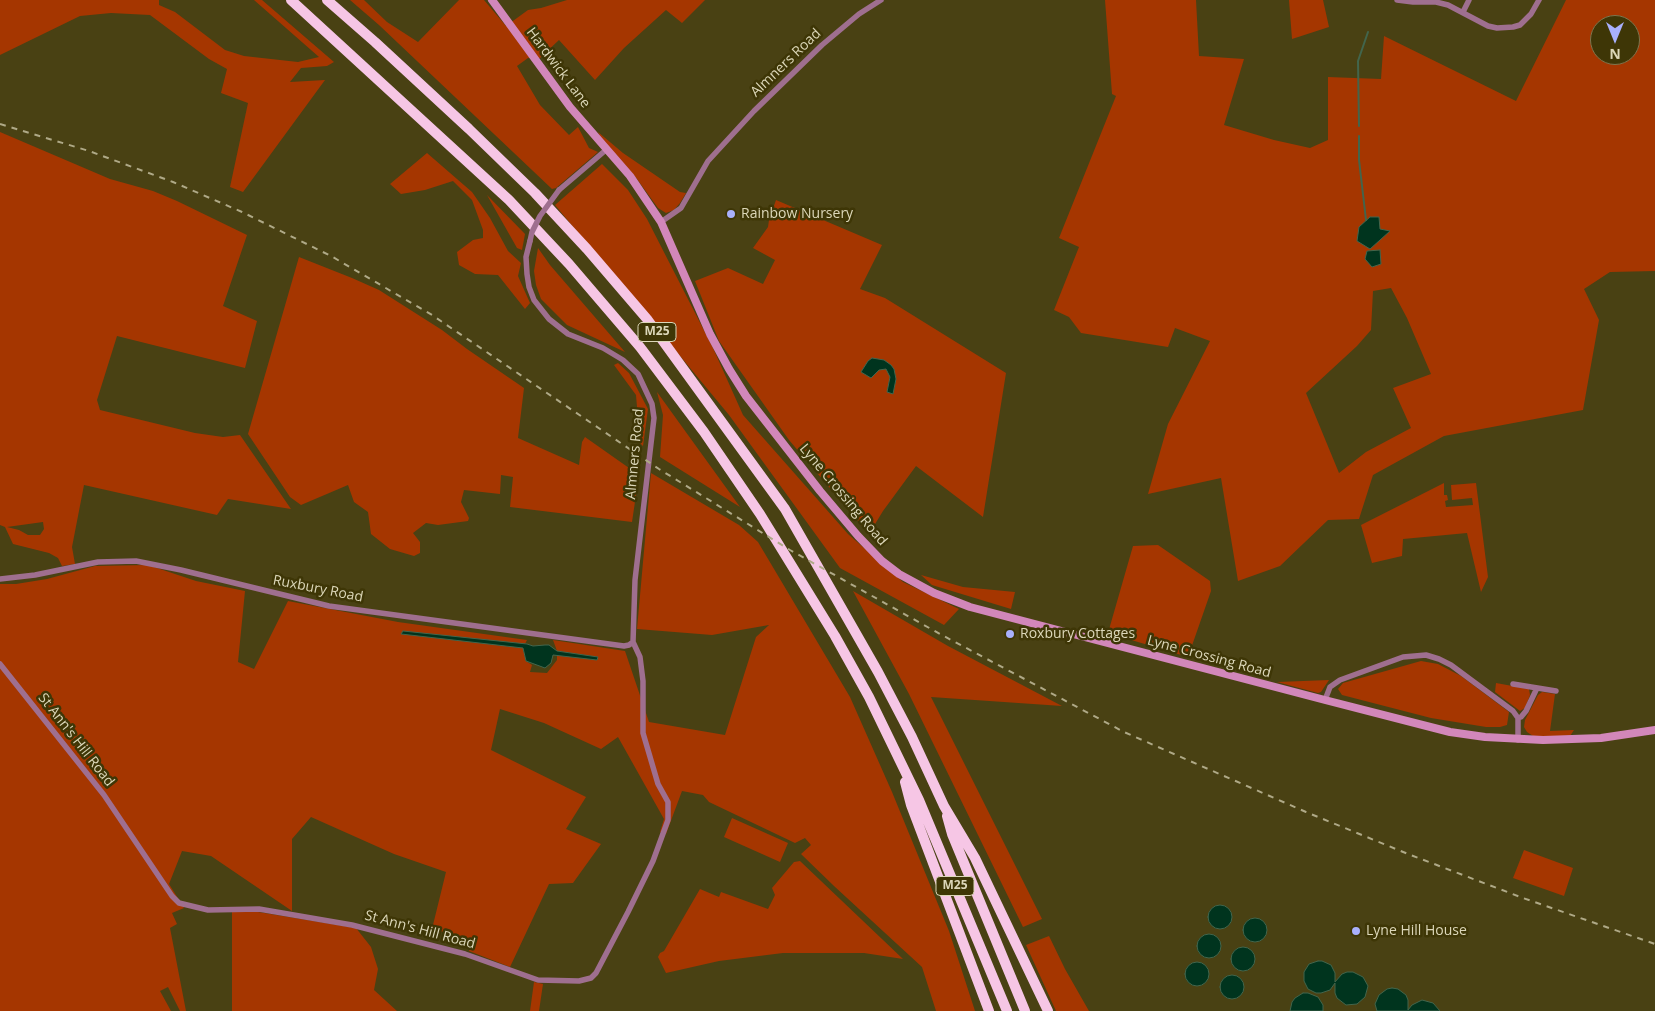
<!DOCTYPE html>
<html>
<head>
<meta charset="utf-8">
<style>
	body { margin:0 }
	#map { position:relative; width:1655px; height:1011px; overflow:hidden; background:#494113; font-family:"Open Sans",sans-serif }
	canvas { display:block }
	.north { position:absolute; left:1590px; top:15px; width:50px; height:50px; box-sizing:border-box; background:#3e3606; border:1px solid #7d764e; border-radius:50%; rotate:180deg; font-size:14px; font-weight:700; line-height:20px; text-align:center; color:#dcd7b9 }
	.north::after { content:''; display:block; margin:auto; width:18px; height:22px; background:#a9b0fc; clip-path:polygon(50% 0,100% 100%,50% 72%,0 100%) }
</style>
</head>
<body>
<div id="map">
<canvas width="1655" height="1011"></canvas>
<div class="north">N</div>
</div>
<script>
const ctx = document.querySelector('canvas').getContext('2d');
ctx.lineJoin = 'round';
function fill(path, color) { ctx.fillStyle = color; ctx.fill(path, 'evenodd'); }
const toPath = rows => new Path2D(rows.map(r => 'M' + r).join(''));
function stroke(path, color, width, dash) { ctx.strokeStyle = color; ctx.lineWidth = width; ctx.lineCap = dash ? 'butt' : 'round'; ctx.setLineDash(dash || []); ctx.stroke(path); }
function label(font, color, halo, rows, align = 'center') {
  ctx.font = font + ' "Open Sans",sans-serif'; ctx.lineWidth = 5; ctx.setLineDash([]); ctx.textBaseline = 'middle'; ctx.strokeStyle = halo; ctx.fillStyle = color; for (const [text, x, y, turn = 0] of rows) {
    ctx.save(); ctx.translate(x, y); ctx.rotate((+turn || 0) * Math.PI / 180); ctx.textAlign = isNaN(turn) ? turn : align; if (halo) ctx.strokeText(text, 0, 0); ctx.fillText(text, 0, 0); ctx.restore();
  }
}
fill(toPath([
	[0,0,159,0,159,5,175,12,225,50,244,56,298,62,319,57,254,0,262,0,334,62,327,66,301,68,290,82,325,80,243,192,230,187,248,103,221,93,227,69,209,59,150,15,111,13,80,16,0,55],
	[350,0,364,0,387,22,418,42,459,0,484,0,506,26,528,10,541,8,567,0,705,0,682,23,666,10,624,48,595,80,559,40,540,58,528,58,517,66,540,105,569,135,578,127,589,148,598,152,556,188,552,189,379,25],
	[1105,0,1196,0,1199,56,1244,59,1224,125,1274,140,1310,148,1328,140,1328,77,1381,79,1384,36,1516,101,1566,0,1655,0,1655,271,1610,272,1584,289,1599,320,1583,410,1444,436,1373,475,1359,519,1328,520,1280,566,1238,581,1221,478,1148,494,1168,424,1210,341,1175,328,1168,347,1081,333,1069,317,1054,310,1079,247,1059,238,1116,96,1112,94],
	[1600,25,1630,25,1630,55,1600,55],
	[1391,288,1407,318,1431,374,1393,388,1411,428,1366,452,1339,473,1306,393,1357,346,1371,330,1373,291],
	[1289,0,1323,0,1329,27,1292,39],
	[0,132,110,179,153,191,177,201,247,235,223,306,257,321,245,368,117,336,97,400,100,410,195,433,223,437,240,435,291,509,228,499,217,515,84,485,72,547,75,564,62,566,58,558,49,553,13,544,5,527,0,525],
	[43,522,44,529,40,535,28,535,19,530,7,527],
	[598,132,623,153,680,192,686,193,680,203,674,210,666,213,658,208,637,179,602,140],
	[427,153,472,192,490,218,508,251,521,263,518,276,530,303,525,309,498,275,475,274,459,265,457,252,473,240,483,238,483,230,472,200,453,181,425,190,401,194,390,184],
	[602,164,628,190,647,219,713,348,743,415,848,534,903,582,959,609,944,625,840,568,729,415,555,205],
	[487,195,525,234,522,250,517,248],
	[776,200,882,245,860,289,885,298,1006,373,983,517,916,466,883,511,869,534,789,440,719,341,695,281,728,268,763,284,775,260,753,248,768,227,769,220],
	[538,248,550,265,625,352,567,325,541,299,536,285,534,271],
	[299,257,352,278,379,290,442,330,467,349,524,388,518,438,579,465,582,442,585,437,639,475,632,522,510,507,513,477,501,475,500,494,464,490,461,502,469,518,468,521,438,525,426,523,413,533,420,542,420,553,414,556,390,549,371,534,368,512,354,502,348,485,301,505,290,497,248,434],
	[618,363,629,373,648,409,643,446,640,443,636,395,614,365],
	[657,392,740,507,660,457,663,415],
	[651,473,739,525,758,542,850,697,892,792,949,931,975,1011,936,1011,922,967,834,886,801,854,811,845,805,838,795,843,709,802,703,795,682,791,666,834,660,832,664,819,618,737,601,749,544,723,500,709,491,750,586,797,566,829,601,844,573,883,549,884,510,967,469,951,470,943,466,938,432,929,446,872,394,854,311,817,292,839,292,911,211,856,182,851,169,884,184,908,172,913,177,924,170,928,186,1011,180,1011,168,987,160,991,171,1011,0,1011,0,584,16,584,47,579,95,566,148,565,196,581,245,591,238,662,254,669,288,601,398,622,527,640,523,648,526,661,532,665,530,672,547,673,557,660,557,654,597,660,597,657,557,651,553,640,625,651,649,722,725,735,756,637,769,625,712,635,637,629],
	[1444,483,1444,495,1447,495,1448,500,1445,501,1446,507,1473,505,1472,498,1452,500,1451,485,1476,483,1488,577,1481,592,1467,533,1403,539,1402,556,1372,563,1361,525],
	[1158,545,1210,581,1211,591,1188,657,1108,633,1133,546],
	[921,575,963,587,1015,592,1011,609,932,585],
	[853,591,948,646,1062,706,931,697,1042,919,1023,927,909,694],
	[1421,661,1438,664,1461,676,1509,712,1507,725,1500,727,1486,727,1431,718,1342,695,1338,689,1343,683],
	[1329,680,1321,692,1318,693,1277,682],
	[1496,683,1529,689,1530,695,1525,708,1520,711,1495,692],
	[1542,692,1555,694,1550,731,1574,730,1570,736,1533,736,1527,732,1524,727,1525,720,1538,695],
	[732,818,788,843,780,862,724,837],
	[1524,850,1573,868,1564,896,1513,878],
	[800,861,903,959,864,953,783,953,719,961,666,973,658,957,660,953,664,951,700,889,719,897,721,892,768,909,775,895,772,888,794,862],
	[232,912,258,912,356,928,371,947,378,969,374,990,397,1011,232,1011],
	[1049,936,1065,969,1089,1011,1056,1011,1026,945],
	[534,982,543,984,539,1011,530,1011]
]), '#a53600');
const water = toPath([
	[1370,217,1379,217,1380,229,1390,231,1370,249,1357,241,1359,227,1370,217],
	[1380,250,1381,264,1372,267,1365,259,1367,251,1380,250],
	[872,358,884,360,891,365,894,369,896,379,893,394,887,392,890,377,886,369,879,370,871,378,861,372,868,361,872,358],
	[403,631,527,644,533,646,545,645,549,645,557,651,598,657,597,660,553,655,551,663,545,668,526,661,523,648,401,634,403,631],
	'1208 917a12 12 0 1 1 24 0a12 12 0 1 1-24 0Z',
	'1243 930a12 12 0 1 1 24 0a12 12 0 1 1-24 0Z',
	'1197 946a12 12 0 1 1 24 0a12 12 0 1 1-24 0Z',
	'1231 959a12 12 0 1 1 24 0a12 12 0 1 1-24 0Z',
	[1318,961,1322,961,1331,965,1335,973,1335,982,1342,974,1347,972,1353,972,1363,977,1368,986,1365,997,1357,1004,1346,1005,1337,998,1335,993,1335,983,1330,990,1321,993,1316,993,1308,989,1304,981,1304,972,1309,964,1318,961],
	'1185 974a12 12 0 1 1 24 0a12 12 0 1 1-24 0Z',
	'1220 987a12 12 0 1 1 24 0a12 12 0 1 1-24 0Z',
	[1392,988,1398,989,1406,995,1408,1000,1408,1010,1412,1005,1422,1000,1433,1003,1440,1011,1377,1011,1375,1004,1379,995,1387,989,1392,988],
	[1303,993,1308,993,1318,997,1323,1005,1323,1011,1290,1011,1292,1002,1295,998,1303,993]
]);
fill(water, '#00341e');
stroke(water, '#42654c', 1);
stroke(toPath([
	[1359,126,1358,61,1368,32],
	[1359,136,1359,160,1366,220]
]), '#42654c', 2);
stroke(toPath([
	[1397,0,1413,2,1436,2,1448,5,1488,26,1497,28,1513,27,1520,25,1531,14,1539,0],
	[1463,12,1469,0],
	[559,190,607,149],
	[661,222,681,208,708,161,754,111,822,45,859,14,881,0],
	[0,579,35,575,98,562,136,561,181,570,329,606,624,646,629,645,633,642],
	[0,664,104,795,172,896,179,903,208,910,259,909,352,925,465,954,538,980,579,981,591,978,596,973,628,912,653,861,668,820,668,802,658,784,643,733,643,681,640,657,633,642,635,580,654,418,652,404,638,374,623,360,603,348,568,334,549,319,534,300,529,287,527,274,526,257,530,241],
	[1513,684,1556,691],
	[1325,700,1330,687,1340,680,1403,657,1426,655,1439,659,1451,665,1513,711,1518,718,1518,740],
	[1518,718,1521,717,1526,711,1537,688]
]), '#9f6f8f', 5.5);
stroke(toPath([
	[492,0,570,107,630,176,661,222,710,334,729,369,746,396,820,491,858,536,882,561,899,574,934,593,970,607,1325,700,1450,732,1485,737,1543,740,1601,738,1655,730]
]), '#d287ba', 8);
stroke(toPath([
	[291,0,509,200,569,264,640,347,704,432,760,514,835,636,869,697,919,800,1007,1011],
	[327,0,375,42,469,129,535,193,587,249,647,319,785,509,878,672,912,737,944,806,975,858,1048,1011],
	[905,782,911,805,989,1011],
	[947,816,952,834,1025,1011]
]), '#f6c6e5', 10);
stroke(toPath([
	[0,124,89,151,173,182,242,212,331,256,432,315,659,469,790,550,940,634,1124,732,1306,812,1408,854,1523,898,1655,944]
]), '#afa987', 2, [6, 6]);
stroke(toPath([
	[530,241,532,232,540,216,559,190]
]), '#9f6f8f', 5.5);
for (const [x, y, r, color] of [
	[731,214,5,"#a9b0fc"],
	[1010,634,5,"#a9b0fc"],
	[1356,931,5,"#a9b0fc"]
]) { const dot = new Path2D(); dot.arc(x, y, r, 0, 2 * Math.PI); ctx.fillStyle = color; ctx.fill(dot); stroke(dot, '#3e3606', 2); }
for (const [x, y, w] of [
	[657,332,38],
	[955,886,38]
]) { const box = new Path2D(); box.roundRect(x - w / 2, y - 9.5, w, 19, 4); ctx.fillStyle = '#3e3606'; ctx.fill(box); stroke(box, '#dcd7b9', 1); }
label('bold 12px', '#dcd7b9', null, [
	["M25",657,332],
	["M25",955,886]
]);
label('14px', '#dcd7b9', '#3e3606', [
	["Almners Road",786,63,-44],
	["Hardwick Lane",558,68,53],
	["Almners Road",635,454,-85],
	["Lyne Crossing Road",843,495,50],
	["Ruxbury Road",318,589,11],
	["Lyne Crossing Road",1209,657,15],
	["St Ann's Hill Road",76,740,52],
	["St Ann's Hill Road",420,930,15]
]);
label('14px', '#dcd7b9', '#3e3606', [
	["Rainbow Nursery",741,214],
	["Roxbury Cottages",1020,634],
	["Lyne Hill House",1366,931]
], 'left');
</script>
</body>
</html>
